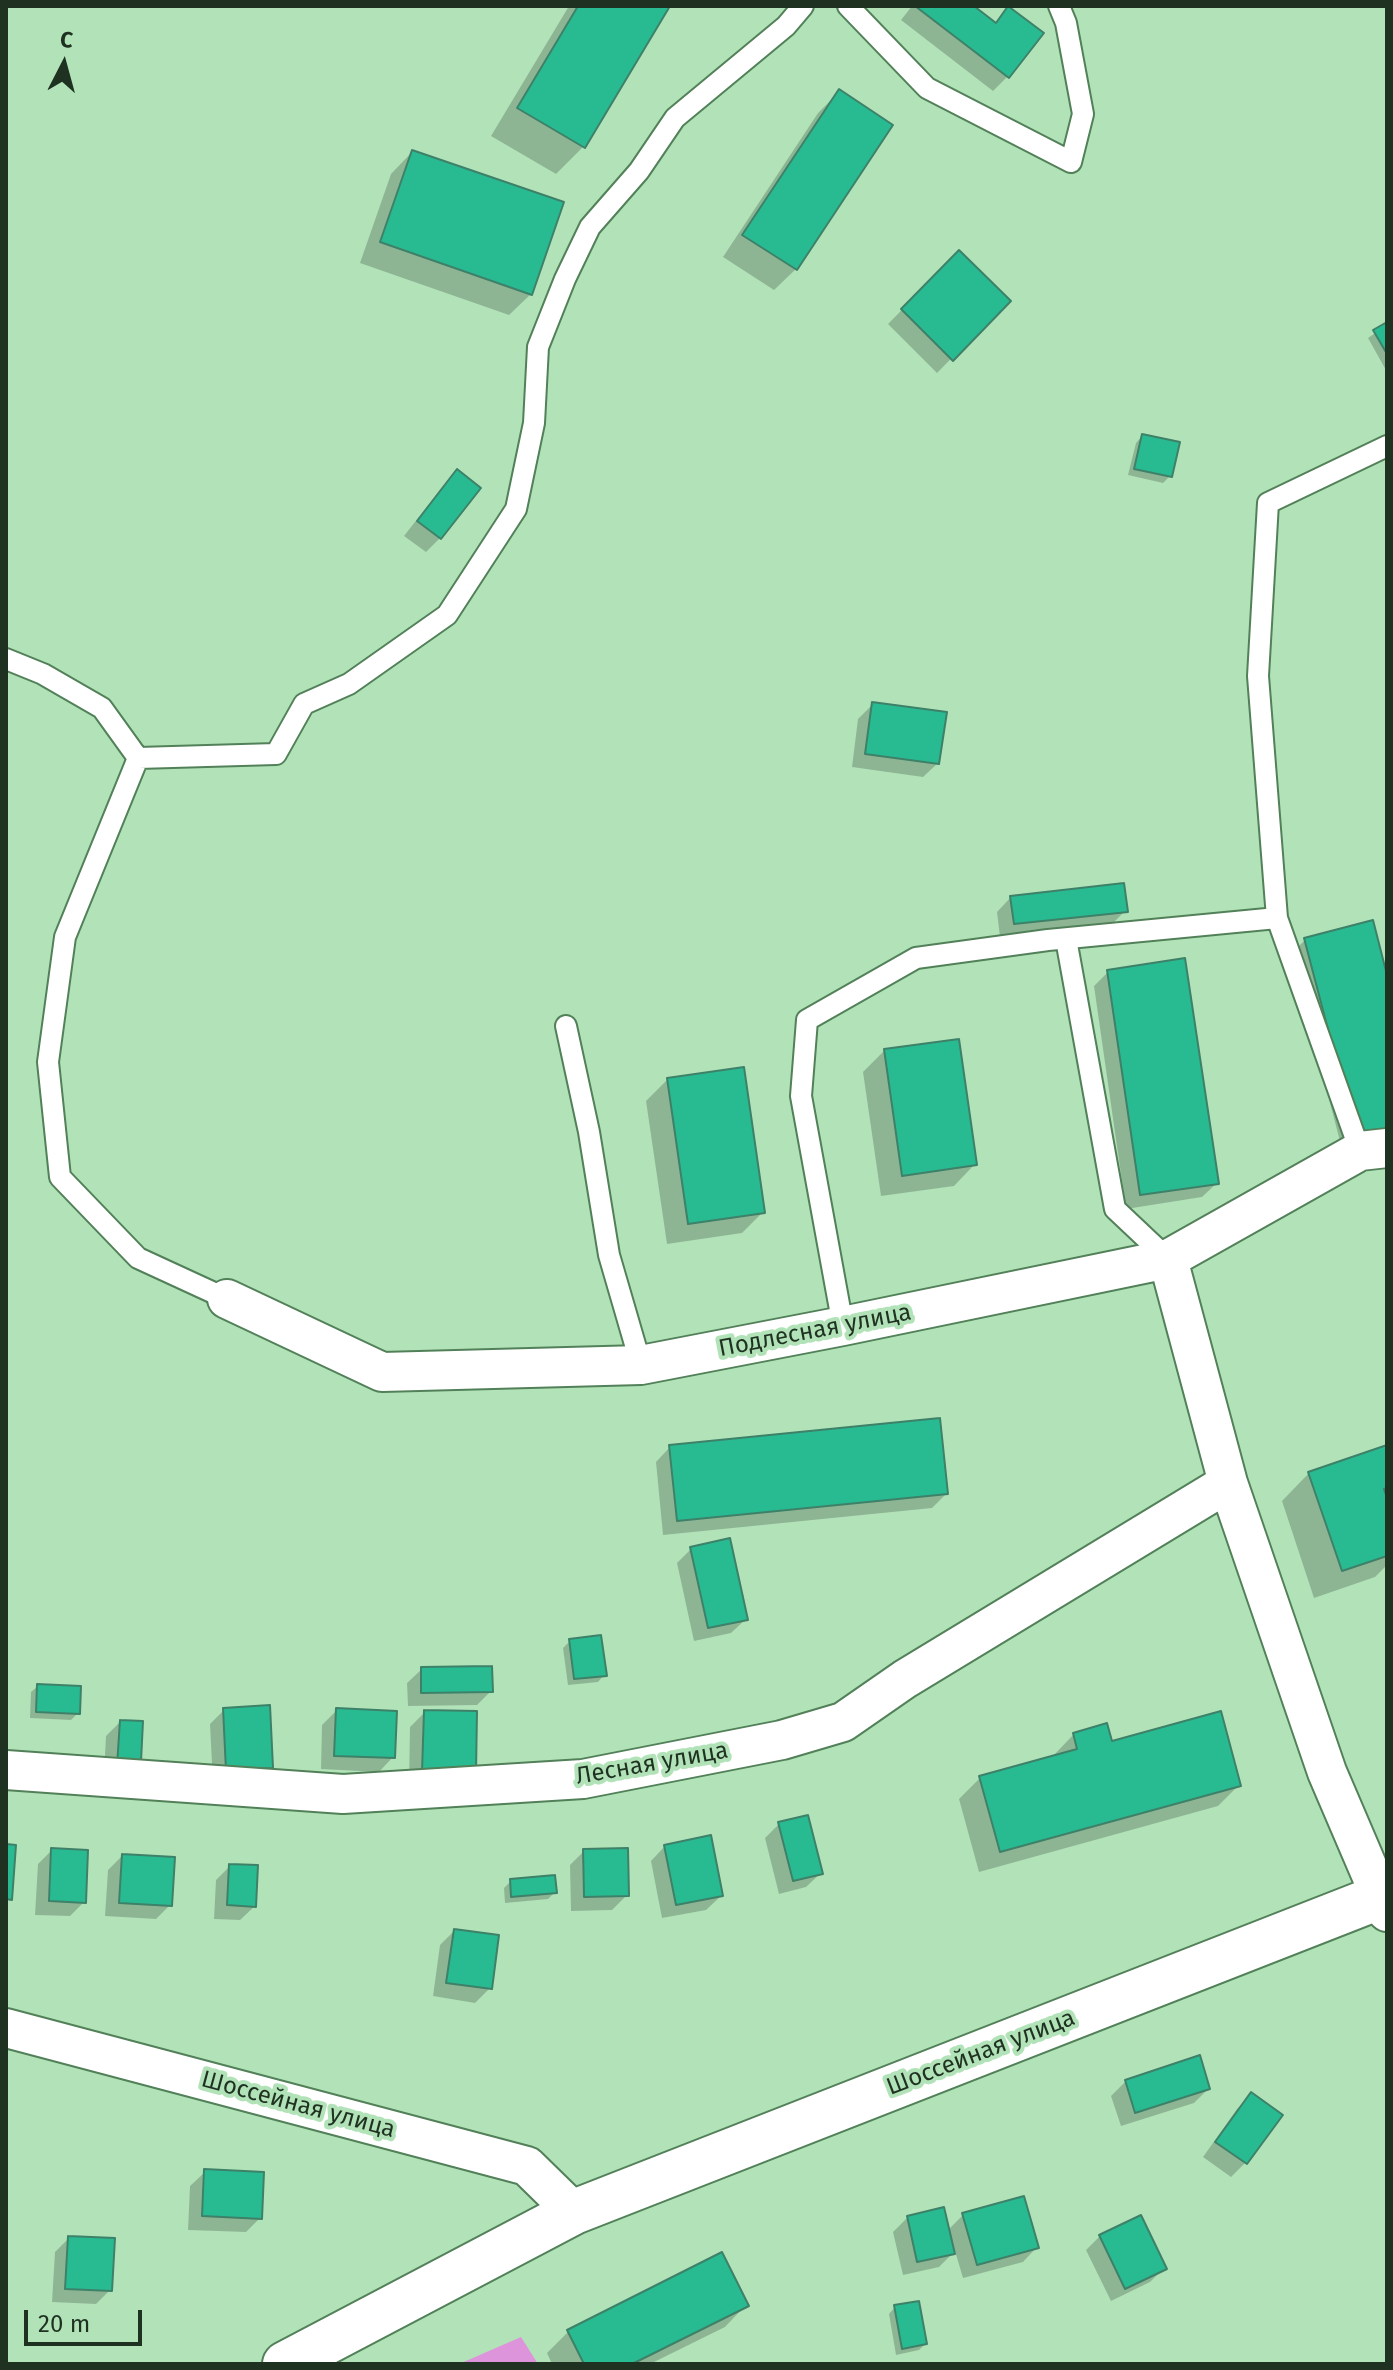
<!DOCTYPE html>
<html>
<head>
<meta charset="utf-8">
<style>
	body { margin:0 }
	#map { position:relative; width:1393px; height:2370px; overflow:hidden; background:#b2e3b8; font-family:"Fira Sans",sans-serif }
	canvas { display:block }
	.frame { position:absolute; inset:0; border:8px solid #1f3221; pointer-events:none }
	.north { position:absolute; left:24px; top:24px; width:80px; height:80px; -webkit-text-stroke:6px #b2e3b8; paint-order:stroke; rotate:6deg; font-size:22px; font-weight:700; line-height:32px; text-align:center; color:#1f3221 }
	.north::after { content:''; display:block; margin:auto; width:28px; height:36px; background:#1f3221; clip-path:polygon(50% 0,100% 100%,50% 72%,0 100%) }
	.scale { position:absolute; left:24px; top:2310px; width:118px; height:36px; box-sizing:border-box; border:4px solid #1f3221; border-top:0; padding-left:10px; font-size:24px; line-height:28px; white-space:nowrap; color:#1f3221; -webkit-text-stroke:6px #b2e3b8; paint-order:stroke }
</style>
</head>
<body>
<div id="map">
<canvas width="1393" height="2370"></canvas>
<div class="frame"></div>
<div class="north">С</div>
<div class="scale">20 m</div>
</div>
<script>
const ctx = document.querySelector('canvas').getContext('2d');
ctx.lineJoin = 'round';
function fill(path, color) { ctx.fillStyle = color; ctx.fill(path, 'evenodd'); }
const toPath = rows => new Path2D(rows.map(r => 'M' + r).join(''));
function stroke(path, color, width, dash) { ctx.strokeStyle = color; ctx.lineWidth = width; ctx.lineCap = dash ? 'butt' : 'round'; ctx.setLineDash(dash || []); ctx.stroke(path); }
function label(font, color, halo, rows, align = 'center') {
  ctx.font = font + ' "Fira Sans",sans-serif'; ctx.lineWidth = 8; ctx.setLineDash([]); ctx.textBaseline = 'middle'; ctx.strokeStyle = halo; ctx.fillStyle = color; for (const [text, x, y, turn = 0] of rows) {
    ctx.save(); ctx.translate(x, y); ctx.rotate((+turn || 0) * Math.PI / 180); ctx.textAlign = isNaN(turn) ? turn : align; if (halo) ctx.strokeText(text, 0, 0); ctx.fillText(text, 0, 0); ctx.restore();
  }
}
fill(toPath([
	[521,2337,538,2364,459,2364]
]), '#de94da');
fill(toPath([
	[569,6,667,6,584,146,556,174,491,136],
	[912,6,971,6,994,24,1008,9,1041,33,1007,77,993,91,901,20],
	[839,92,796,269,774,290,723,257,818,113],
	[412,152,531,294,509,315,360,263,391,174],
	[959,252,1008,301,937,373,888,324],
	[1387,325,1387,372,1368,338],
	[1142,436,1170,476,1163,483,1128,475,1136,443],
	[457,472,440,538,426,552,404,536,443,486],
	[873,704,938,763,923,777,852,767,858,719],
	[1011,897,1125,911,1111,925,1000,937,997,912],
	[1305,940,1387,982,1346,1164,1291,954],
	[1108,972,1217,1183,1202,1197,1126,1209,1094,986],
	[884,1051,975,1164,954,1186,881,1196,863,1072],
	[667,1080,763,1212,742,1233,667,1244,646,1101],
	[670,1447,946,1494,932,1508,663,1535,656,1462],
	[1387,1447,1387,1565,1375,1577,1314,1598,1282,1501,1309,1473],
	[691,1549,746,1619,731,1633,694,1641,677,1563],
	[570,1641,604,1675,598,1682,568,1685,563,1648],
	[422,1669,491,1691,477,1705,408,1706,407,1683],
	[38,1686,78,1713,71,1720,30,1718,31,1692],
	[224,1710,271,1768,257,1782,213,1784,210,1724],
	[337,1710,393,1757,379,1772,321,1769,322,1725],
	[425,1712,475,1713,409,1786,410,1727],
	[120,1722,141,1723,103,1794,106,1736],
	[1074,1734,1111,1743,1239,1785,1218,1806,979,1872,959,1799,980,1778,1053,1758,1053,1756],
	[779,1824,821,1873,806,1887,779,1894,765,1838],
	[665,1846,721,1896,706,1910,662,1918,651,1861],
	[52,1850,84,1902,70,1916,35,1915,38,1864],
	[584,1851,627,1895,612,1910,571,1911,570,1865],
	[122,1856,170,1905,156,1919,105,1916,108,1870],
	[230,1866,255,1906,240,1920,214,1919,216,1880],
	[511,1881,555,1892,548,1899,505,1903,504,1888],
	[454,1931,490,1988,475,2003,433,1996,440,1945],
	[1126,2081,1208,2089,1194,2103,1121,2126,1111,2096],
	[1251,2095,1280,2115,1245,2163,1231,2177,1203,2157,1237,2109],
	[205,2172,260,2218,246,2232,188,2230,190,2186],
	[963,2215,1037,2247,1023,2262,963,2278,955,2251,939,2267,903,2275,893,2232,908,2217,948,2230],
	[1100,2236,1164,2268,1150,2282,1111,2301,1086,2250],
	[69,2238,110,2290,96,2304,52,2302,55,2252],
	[746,2305,725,2327,650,2364,552,2364,547,2353,568,2332],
	[895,2307,925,2344,919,2350,896,2355,889,2314]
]), '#0003');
const building = toPath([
	[578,6,670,6,585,148,517,108,578,6],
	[915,6,974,6,996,23,1008,6,1044,33,1009,78,915,6],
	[839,89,893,125,797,270,742,235,839,89],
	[412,150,564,202,532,295,380,242,412,150],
	[959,250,1011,301,953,361,901,309,959,250],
	[1387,322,1387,354,1373,330,1387,322],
	[1142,434,1180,442,1172,477,1134,469,1142,434],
	[457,469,481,488,441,539,417,521,457,469],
	[872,702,947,712,939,764,865,754,872,702],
	[1124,883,1128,912,1014,924,1010,896,1124,883],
	[1373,920,1387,975,1387,1145,1360,1151,1304,938,1373,920],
	[1185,958,1219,1184,1140,1195,1107,970,1185,958],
	[959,1039,977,1165,902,1176,884,1049,959,1039],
	[744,1067,765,1213,688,1224,667,1078,744,1067],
	[940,1418,948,1494,677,1521,669,1445,940,1418],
	[1387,1445,1387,1488,1384,1489,1387,1498,1387,1556,1342,1571,1308,1472,1387,1445],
	[730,1538,748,1620,708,1628,690,1547,730,1538],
	[601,1635,607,1676,574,1679,569,1639,601,1635],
	[492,1666,493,1692,421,1693,421,1667,492,1666],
	[37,1684,81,1686,80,1714,36,1712,37,1684],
	[270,1705,273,1768,226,1771,223,1708,270,1705],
	[336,1708,397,1711,395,1758,334,1756,336,1708],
	[424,1710,477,1711,476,1773,422,1772,424,1710],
	[1221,1711,1241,1786,1000,1852,979,1776,1077,1749,1073,1733,1107,1723,1112,1741,1221,1711],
	[120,1720,143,1721,140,1782,116,1781,120,1720],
	[808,1815,823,1874,793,1881,778,1822,808,1815],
	[711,1835,723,1896,676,1905,664,1845,711,1835],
	[6,1844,16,1845,12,1900,6,1899,6,1844],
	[51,1848,88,1850,86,1903,49,1901,51,1848],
	[628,1848,629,1896,584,1897,583,1849,628,1848],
	[122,1854,175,1857,172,1906,119,1903,122,1854],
	[229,1864,258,1865,256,1907,227,1905,229,1864],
	[555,1875,557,1893,511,1897,510,1879,555,1875],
	[454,1929,499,1935,492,1989,446,1983,454,1929],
	[1200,2055,1210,2089,1135,2113,1125,2080,1200,2055],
	[1251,2092,1283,2115,1247,2164,1215,2142,1251,2092],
	[204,2169,264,2172,262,2219,202,2216,204,2169],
	[1024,2196,1039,2248,977,2265,962,2213,1024,2196],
	[944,2207,955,2254,917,2262,907,2216,944,2207],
	[1141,2215,1167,2269,1125,2289,1099,2235,1141,2215],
	[68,2236,115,2238,112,2291,65,2289,68,2236],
	[722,2252,749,2306,632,2364,584,2364,567,2330,722,2252],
	[919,2301,927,2344,902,2349,894,2305,919,2301]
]);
fill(building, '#28bb92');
stroke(building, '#3e8169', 2);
const lane = toPath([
	[848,6,927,88,1071,162,1083,114,1066,23,1059,6],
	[6,659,43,674,102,708,138,758],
	[1277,918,1258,676,1268,503,1387,446],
	[1066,939,1115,1209,1168,1259],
	[566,1026,589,1132,609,1255,641,1365],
	[227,1299,138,1258,60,1177,48,1062,65,937,138,758,276,754,304,704,349,684,447,615,516,509,534,423,538,347,565,279,590,227,639,171,675,118,786,26,803,6],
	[843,1326,801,1096,807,1020,916,958,1048,940,1277,918,1360,1151]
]);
const street = toPath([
	[1168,1259,1228,1483,1327,1772,1387,1912],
	[227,1299,382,1372,641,1365,843,1326,1168,1259,1360,1151,1387,1148],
	[6,1770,343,1794,583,1779,782,1740,843,1722,905,1679,1228,1483],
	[6,2028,527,2166,574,2212]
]);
const primary = toPath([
	[285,2364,574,2212,1387,1894]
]);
stroke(lane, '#528059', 24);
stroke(street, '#528059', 42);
stroke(primary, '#528059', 48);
stroke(lane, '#fff', 20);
stroke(street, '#fff', 38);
stroke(primary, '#fff', 44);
label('24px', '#1f3221', '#b2e3b8', [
	["Подлесная улица",815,1331,-11],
	["Лесная улица",652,1764,-10],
	["Шоссейная улица",981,2053,-21],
	["Шоссейная улица",298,2105,15]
]);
</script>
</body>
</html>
